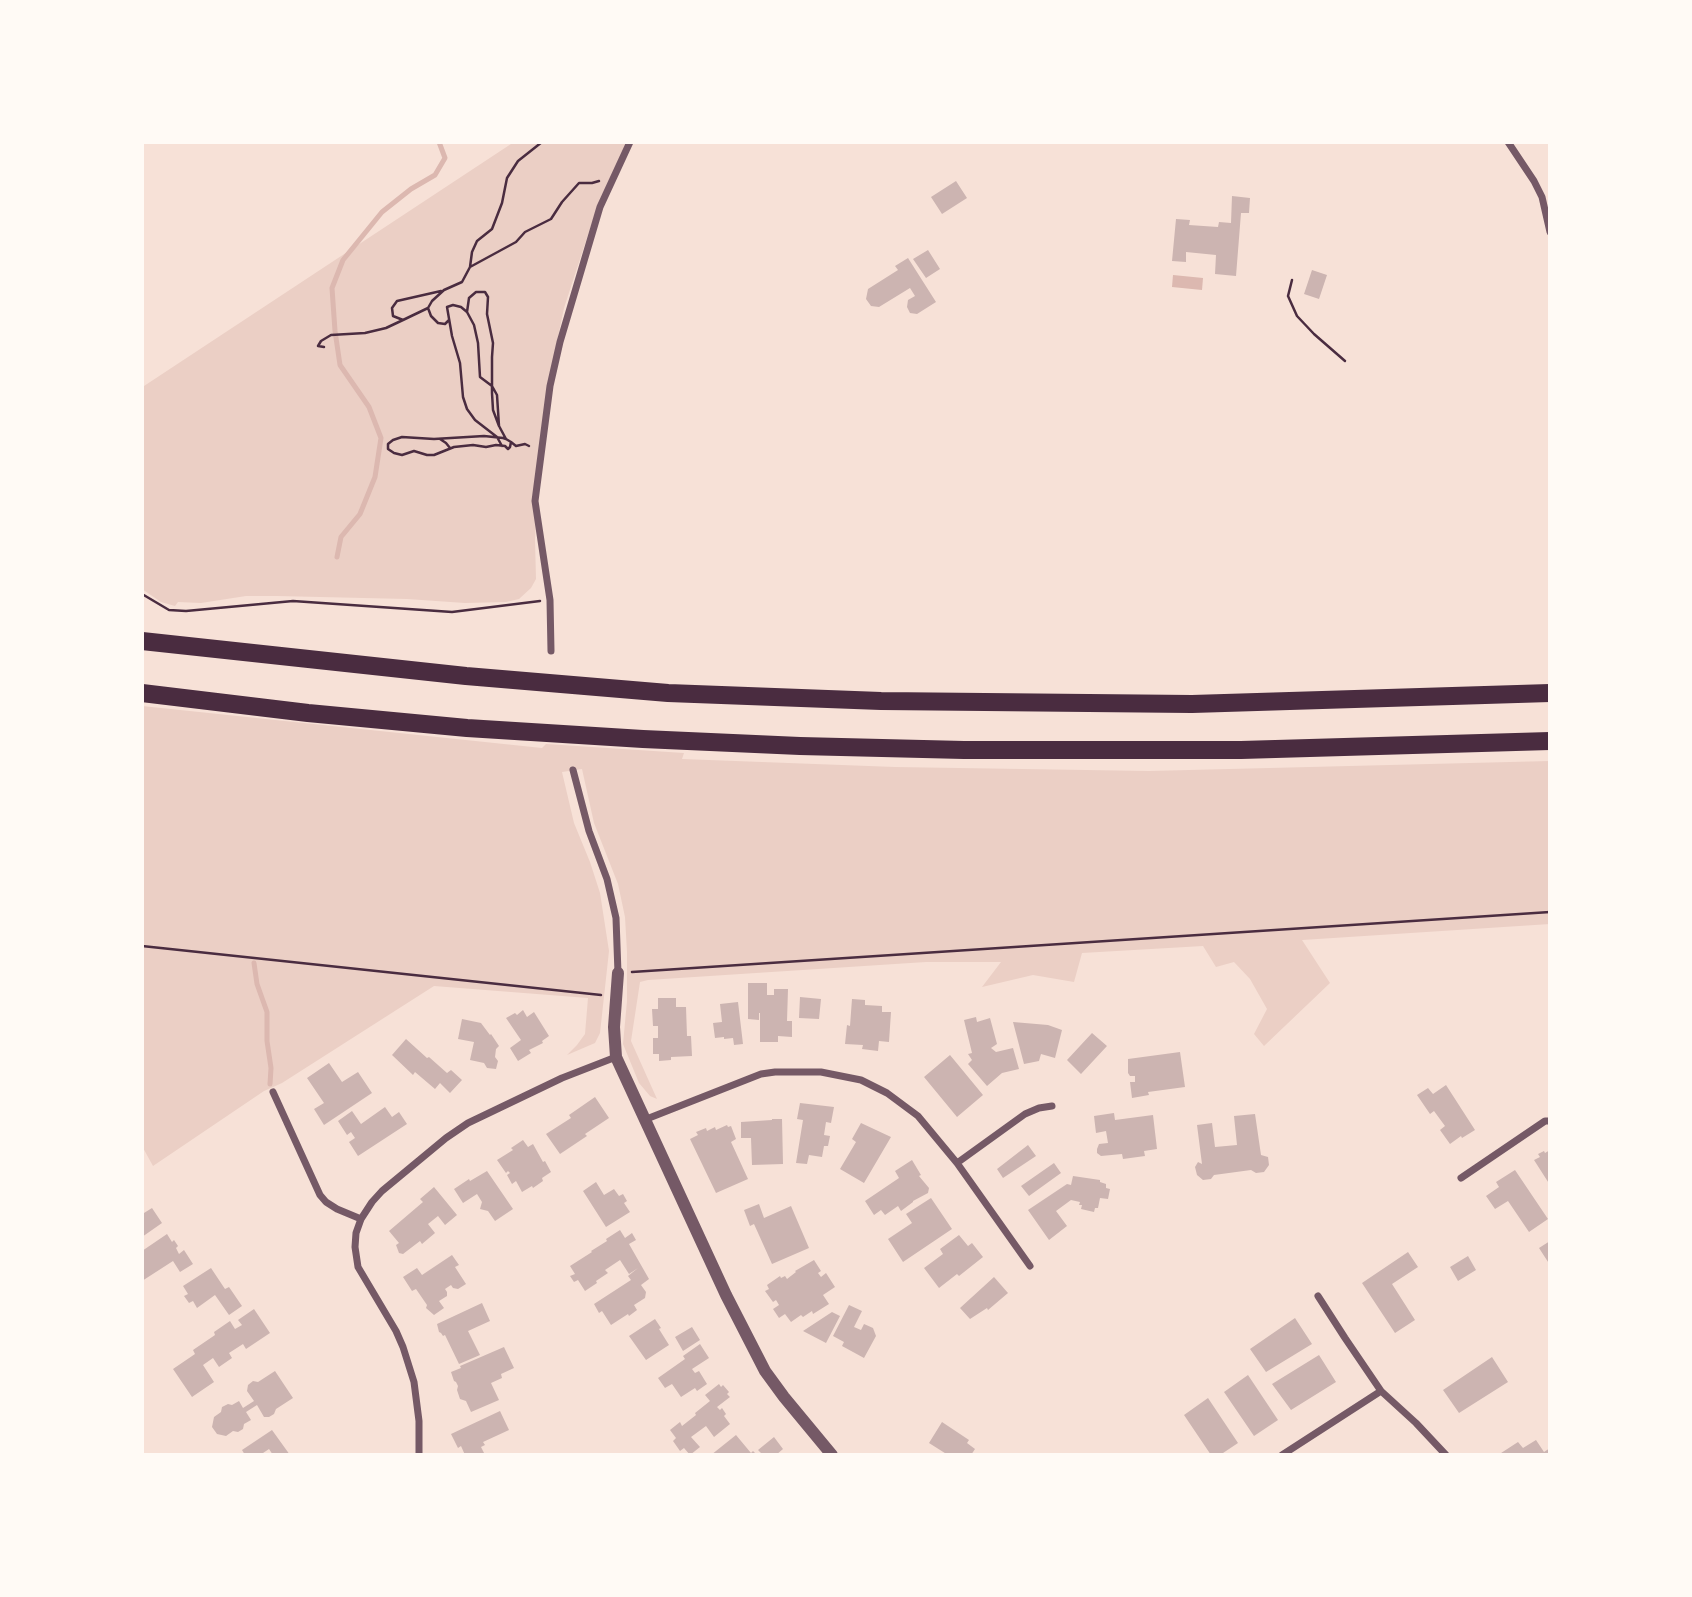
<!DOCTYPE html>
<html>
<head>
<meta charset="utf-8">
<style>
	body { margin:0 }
	#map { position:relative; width:1692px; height:1597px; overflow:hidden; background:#f7e1d7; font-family:"Libre Baskerville",serif }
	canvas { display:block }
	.frame { position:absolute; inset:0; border:144px solid #fffaf5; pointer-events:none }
</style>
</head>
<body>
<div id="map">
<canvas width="1692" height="1597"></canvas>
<div class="frame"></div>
</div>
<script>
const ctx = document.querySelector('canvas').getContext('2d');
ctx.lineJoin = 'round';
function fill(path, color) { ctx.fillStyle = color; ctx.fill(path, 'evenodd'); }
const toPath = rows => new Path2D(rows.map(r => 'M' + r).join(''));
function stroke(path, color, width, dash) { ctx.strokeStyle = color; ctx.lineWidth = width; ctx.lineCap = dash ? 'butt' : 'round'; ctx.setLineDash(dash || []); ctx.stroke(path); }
fill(toPath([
	[514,142,627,142,599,201,564,308,548,385,539,459,535,540,536,579,531,588,519,599,506,602,465,603,407,599,277,596,246,596,201,603,178,602,175,606,161,602,142,589,144,386],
	[142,706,542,748,546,744,684,753,682,759,895,767,1149,771,1550,761,1550,924,1302,940,1330,983,1264,1046,1254,1034,1267,1009,1250,979,1234,962,1216,967,1203,946,1082,953,1074,982,1033,975,982,987,1001,962,926,962,648,980,640,982,631,1041,657,1099,650,1096,639,1083,623,1044,627,1001,627,952,625,917,618,884,594,823,582,769,562,772,574,823,590,862,600,893,609,951,600,1033,595,1043,567,1055,577,1045,585,1034,588,998,434,986,282,1083,264,1091,153,1166,142,1146]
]), '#ebcfc5');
fill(toPath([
	[1173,275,1203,278,1202,290,1172,287]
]), '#dcb8b0');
stroke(toPath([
	[337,557,341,537,360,514,375,477,381,438,369,407,340,365,335,331,332,288,343,260,382,212,411,189,435,175,445,158,439,142],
	[254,963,257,984,267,1012,267,1041,271,1068,270,1084]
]), '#dcb8b0', 5);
fill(toPath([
	[956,181,967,198,942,214,931,197],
	[1232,196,1250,198,1249,213,1241,213,1236,276,1215,274,1216,255,1186,252,1186,262,1172,261,1176,219,1190,220,1189,225,1218,227,1219,222,1231,223],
	[928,250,940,269,926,278,913,259],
	[908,258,936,302,917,314,910,313,907,307,908,300,915,296,910,288,879,307,871,306,866,299,868,289,898,270,895,266],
	[1312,270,1327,275,1319,299,1304,294],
	[748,983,767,983,767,995,774,995,774,989,788,989,787,1021,792,1021,792,1037,778,1036,778,1042,760,1042,760,1013,759,1013,759,1020,748,1019],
	[800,997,821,999,819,1019,799,1018],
	[658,998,676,998,676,1007,686,1007,687,1036,691,1036,692,1056,671,1057,671,1060,659,1061,659,1054,653,1054,653,1038,658,1038,658,1026,653,1026,652,1009,658,1009],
	[852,999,865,1000,865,1005,882,1006,882,1012,891,1012,889,1042,879,1041,878,1051,862,1049,863,1045,845,1044,847,1025,850,1026],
	[738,1002,743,1044,734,1045,733,1038,724,1039,724,1037,715,1038,713,1023,722,1022,720,1004],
	[523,1010,527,1017,534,1012,549,1036,542,1041,543,1043,529,1050,531,1053,518,1061,510,1048,521,1040,506,1018,515,1013,517,1015],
	[976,1017,977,1022,990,1018,997,1044,991,1048,996,1052,1013,1048,1019,1069,1002,1073,987,1086,968,1064,972,1060,968,1054,972,1053,964,1020],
	[462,1019,481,1023,490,1035,491,1034,499,1046,496,1049,495,1057,498,1061,496,1069,487,1068,484,1063,470,1060,474,1042,458,1039],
	[1013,1022,1048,1025,1062,1030,1055,1058,1041,1054,1039,1061,1024,1064],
	[1092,1033,1107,1046,1081,1074,1067,1060],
	[406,1039,427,1058,429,1057,447,1073,451,1070,462,1080,450,1093,440,1083,435,1089,415,1072,413,1075,392,1055],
	[1180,1052,1185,1087,1148,1092,1149,1095,1132,1098,1130,1082,1135,1082,1135,1076,1130,1076,1128,1073,1128,1059],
	[950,1055,983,1095,957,1117,924,1077],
	[329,1063,342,1082,358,1072,372,1093,324,1125,314,1109,324,1103,307,1078],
	[1446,1085,1475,1130,1462,1138,1461,1136,1450,1144,1440,1130,1445,1126,1434,1111,1430,1114,1417,1095,1428,1088,1433,1094],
	[595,1097,609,1118,585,1134,587,1136,560,1154,546,1134,571,1118,569,1115],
	[800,1103,834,1107,831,1123,826,1122,824,1135,830,1136,828,1146,824,1146,822,1157,809,1155,807,1164,796,1163,803,1120,797,1119],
	[385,1107,392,1117,399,1112,407,1124,358,1156,349,1142,355,1138,351,1132,347,1135,338,1121,352,1111,361,1124],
	[1114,1113,1115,1120,1153,1115,1157,1149,1144,1151,1145,1156,1123,1159,1122,1154,1101,1156,1097,1153,1097,1149,1099,1144,1108,1143,1106,1131,1096,1133,1094,1116],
	[1255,1114,1261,1155,1268,1157,1269,1165,1264,1172,1256,1173,1251,1170,1214,1175,1211,1179,1203,1180,1197,1175,1195,1167,1198,1162,1202,1164,1197,1125,1212,1123,1215,1147,1237,1145,1234,1116],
	[772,1119,782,1119,783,1164,752,1165,751,1138,741,1138,741,1122,772,1120],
	[861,1123,891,1137,864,1183,840,1169,856,1142,852,1139],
	[727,1125,728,1127,731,1126,736,1139,731,1142,748,1179,716,1193,690,1139,698,1135,696,1132,706,1128,707,1131,715,1127,716,1130],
	[523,1140,528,1147,533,1144,543,1162,545,1161,551,1172,542,1178,543,1181,533,1188,532,1186,522,1192,516,1181,512,1184,507,1175,510,1173,508,1171,506,1173,497,1160,513,1150,511,1148],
	[1028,1145,1036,1156,1003,1178,997,1169],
	[1550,1150,1550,1185,1534,1160,1540,1157,1538,1154,1544,1151,1545,1153],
	[912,1160,921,1175,919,1176,929,1188,928,1193,913,1201,913,1202,901,1211,898,1206,885,1215,881,1210,874,1215,865,1201,899,1178,895,1171],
	[1054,1163,1061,1173,1029,1196,1021,1186],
	[1515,1170,1548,1219,1529,1232,1508,1201,1495,1209,1486,1196,1499,1187,1496,1182],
	[487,1171,513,1209,495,1221,488,1211,480,1209,482,1202,477,1194,463,1203,454,1189,469,1179,470,1181],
	[1073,1176,1100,1180,1100,1182,1106,1184,1106,1188,1110,1189,1108,1199,1100,1198,1098,1208,1095,1208,1094,1212,1081,1209,1082,1205,1079,1205,1080,1202,1071,1200,1056,1211,1067,1226,1049,1240,1028,1210,1067,1184,1071,1185],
	[596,1182,604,1195,614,1189,619,1196,623,1194,627,1201,624,1203,630,1212,606,1227,583,1191],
	[434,1187,457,1215,445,1225,438,1216,428,1224,435,1233,422,1244,420,1241,403,1254,399,1253,396,1245,399,1243,389,1231,423,1202,420,1199],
	[931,1198,952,1229,903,1262,888,1239,912,1223,906,1214],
	[759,1204,764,1218,791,1206,809,1248,772,1264,754,1224,750,1226,744,1210],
	[152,1208,162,1223,142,1237,142,1211,144,1213],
	[620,1230,625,1238,632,1233,636,1240,629,1244,649,1279,641,1285,646,1292,645,1298,634,1305,637,1310,629,1316,628,1314,611,1325,602,1311,599,1313,594,1304,631,1280,628,1276,638,1268,629,1274,620,1260,605,1270,608,1273,596,1281,597,1283,585,1291,578,1280,574,1282,570,1276,575,1274,570,1266,592,1252,591,1251,607,1241,606,1239],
	[167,1234,172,1242,174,1240,178,1246,176,1248,179,1254,184,1250,193,1264,180,1272,173,1261,142,1281,142,1251],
	[959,1235,968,1246,972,1243,983,1257,959,1276,957,1274,939,1288,924,1268,943,1254,940,1249],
	[1550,1241,1550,1265,1539,1248],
	[1408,1252,1418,1267,1392,1284,1415,1320,1395,1333,1362,1283],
	[452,1255,459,1265,455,1267,466,1284,458,1289,453,1288,451,1285,445,1289,447,1292,447,1296,439,1301,444,1308,434,1315,426,1308,427,1305,416,1289,412,1291,403,1277,417,1268,422,1275],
	[1468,1256,1476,1270,1458,1281,1450,1267],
	[814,1260,821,1271,818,1273,821,1277,826,1273,835,1287,823,1295,829,1304,813,1314,812,1311,803,1317,801,1315,791,1322,785,1314,779,1318,773,1309,779,1305,776,1300,773,1302,765,1291,769,1289,767,1285,780,1276,781,1278,785,1276,787,1279,796,1272,795,1271],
	[211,1268,225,1289,229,1287,242,1306,229,1315,215,1295,197,1308,193,1301,189,1303,184,1296,188,1294,183,1286],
	[994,1277,1008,1293,988,1310,987,1308,970,1319,960,1308],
	[482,1303,490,1321,468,1331,480,1355,459,1364,445,1335,443,1336,441,1333,439,1332,437,1324],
	[849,1305,862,1311,854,1327,861,1330,864,1324,873,1328,876,1336,864,1358,842,1346,844,1342,833,1336],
	[254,1309,270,1333,246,1349,243,1344,229,1353,232,1358,219,1367,213,1358,203,1365,214,1382,192,1397,173,1369,195,1354,193,1350,215,1335,214,1332,230,1321,235,1329,242,1325,238,1320],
	[832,1312,840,1316,826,1343,803,1331],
	[1295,1318,1312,1344,1266,1372,1250,1349],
	[655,1319,661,1328,659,1329,669,1345,646,1360,629,1336],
	[692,1327,700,1340,683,1351,675,1337],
	[700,1344,709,1358,692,1369,695,1373,699,1371,707,1384,697,1391,695,1388,681,1397,672,1384,665,1388,658,1378,685,1359,683,1356],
	[504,1347,514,1368,501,1374,502,1378,491,1383,499,1400,471,1412,466,1401,460,1399,457,1390,458,1386,456,1382,454,1381,451,1372,461,1368,460,1366],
	[1319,1355,1336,1382,1291,1410,1272,1384],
	[1492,1357,1508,1382,1459,1413,1443,1390],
	[275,1371,293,1398,276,1409,274,1414,269,1417,264,1417,257,1405,246,1412,251,1420,244,1424,243,1429,238,1432,233,1431,226,1436,217,1434,212,1427,214,1417,221,1412,222,1407,228,1404,232,1405,239,1401,243,1408,254,1401,247,1391,248,1385,253,1381,258,1382],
	[1248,1375,1278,1420,1254,1436,1224,1392],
	[719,1384,721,1387,723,1385,729,1392,727,1394,730,1397,717,1407,720,1410,722,1408,726,1414,724,1416,730,1424,714,1437,706,1426,691,1437,700,1447,690,1455,684,1448,680,1451,673,1441,676,1438,670,1430,680,1422,682,1426,696,1415,695,1413,710,1401,705,1395],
	[1208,1398,1238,1443,1220,1455,1211,1455,1184,1415],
	[500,1411,509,1430,483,1442,485,1445,481,1447,485,1455,465,1455,461,1446,458,1448,451,1434],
	[942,1422,969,1440,967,1443,975,1449,971,1455,948,1455,929,1443],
	[272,1430,290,1455,273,1455,269,1449,260,1455,245,1455,242,1450],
	[736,1435,751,1453,753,1451,757,1455,711,1455],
	[774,1437,783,1449,776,1455,763,1455,758,1450],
	[1536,1440,1544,1452,1550,1448,1550,1455,1498,1455,1518,1442,1523,1448]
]), '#ccb4b1');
stroke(toPath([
	[470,267,516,242,525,232,551,219,562,202,579,183,592,183,599,181],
	[1292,280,1288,296,1297,316,1314,334,1345,361],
	[428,308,403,320,393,316,392,308,397,301,441,291],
	[467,312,461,307,453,305,447,307,452,336,460,363,463,397,467,409,475,420,497,437,502,446],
	[449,320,445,324,438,323,431,316,428,308,432,301,444,290,462,282,470,267,472,252,477,241,492,229,502,203,507,178,518,161,542,142],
	[324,347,318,346,321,341,331,335,365,333,386,328,403,320],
	[499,426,497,395,492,386,480,377,478,343,474,325,467,312,469,298,476,292,485,292,488,297,487,314,493,343,492,357,492,393,493,410,499,426,506,439],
	[440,439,446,443,450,448],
	[511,442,510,447,508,449,505,446,496,445,486,447,473,445,454,447,434,455,427,455,414,451,402,455,394,453,388,449,388,444,393,440,402,437,434,439,484,436,503,438,506,439,511,442,516,446,525,444,529,446],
	[142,594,169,610,186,611,293,601,452,612,540,601],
	[142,946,601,995],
	[632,972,1550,912]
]), '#4a2c40', 2.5);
stroke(toPath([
	[1508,142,1534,181,1542,197,1550,232],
	[551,651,550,600,535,501,550,386,560,342,600,207,630,142],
	[573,770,589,831,607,879,616,918,618,973],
	[273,1092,320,1195,326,1202,337,1209,361,1219],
	[644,1120,761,1074,775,1072,821,1072,861,1080,887,1093,918,1116,957,1163,1030,1266],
	[957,1163,1025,1114,1039,1108,1052,1106],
	[1461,1178,1545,1121,1550,1121],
	[1318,1296,1345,1338,1381,1391,1416,1423,1446,1455],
	[419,1455,419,1421,414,1382,403,1347,396,1331,358,1267,355,1247,356,1233,361,1219,372,1202,382,1191,446,1138,468,1123,562,1078,616,1057],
	[1282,1455,1381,1391]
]), '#755966', 7);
stroke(toPath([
	[618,973,614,1027,616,1057,726,1295,765,1371,784,1397,832,1455]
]), '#755966', 12);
stroke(toPath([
	[142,641,466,676,668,693,881,701,1192,704,1550,693],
	[142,693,308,713,467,728,643,739,800,746,964,750,1241,750,1550,741]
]), '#4a2c40', 18);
</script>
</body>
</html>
